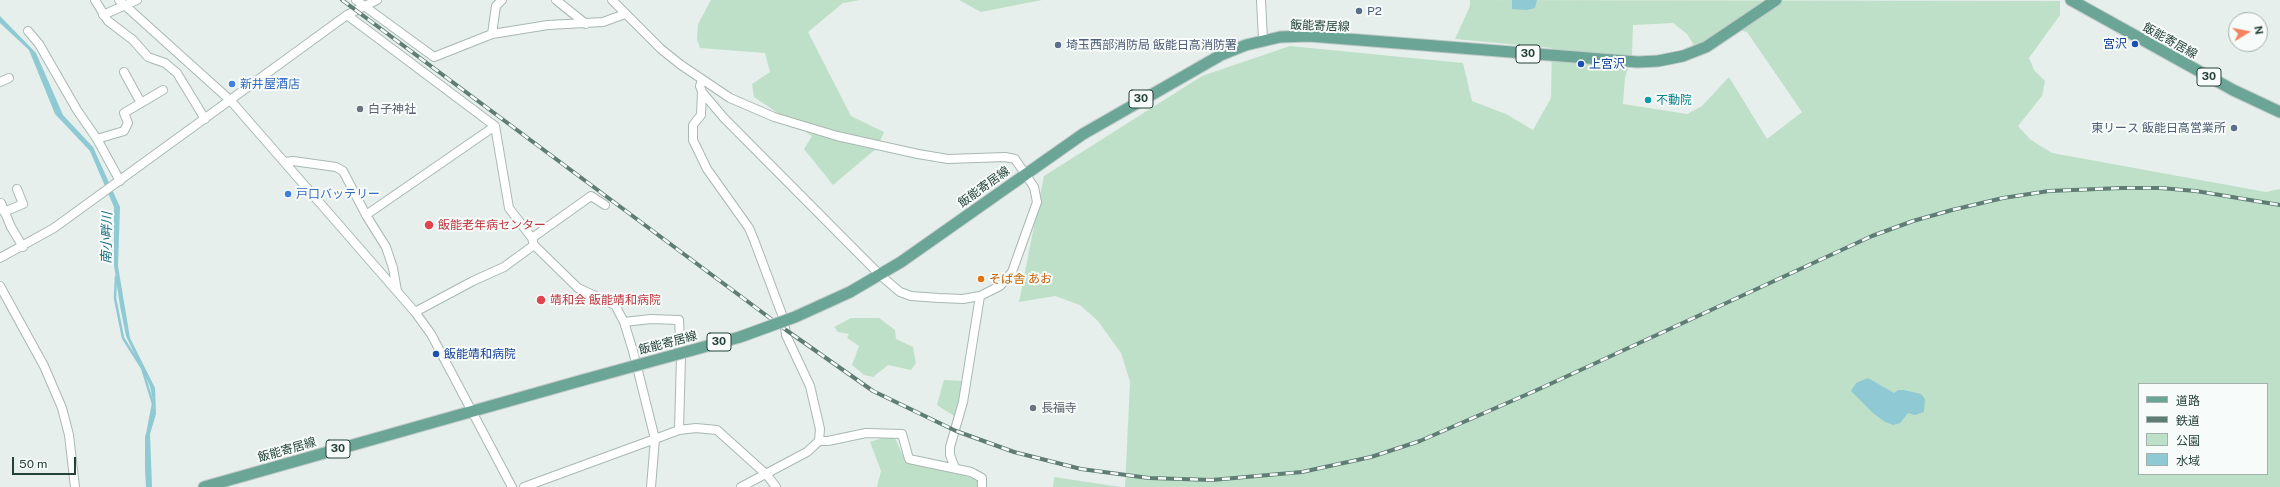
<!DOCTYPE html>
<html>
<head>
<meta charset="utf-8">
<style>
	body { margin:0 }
	#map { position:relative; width:2280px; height:487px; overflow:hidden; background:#e6efeb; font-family:"Public Sans","Noto Sans JP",sans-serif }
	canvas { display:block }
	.legend { position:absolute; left:2138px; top:383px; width:130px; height:92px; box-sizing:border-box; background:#f7fbf9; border:1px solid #a3b1ad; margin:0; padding:5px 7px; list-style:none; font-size:12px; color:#24423a }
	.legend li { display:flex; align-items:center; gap:8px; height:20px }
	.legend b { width:20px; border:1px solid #a3b1ad }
	.north { position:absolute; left:2228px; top:12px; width:40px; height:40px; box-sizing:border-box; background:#f7fbf9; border:1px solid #a3b1ad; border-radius:50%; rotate:80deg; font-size:11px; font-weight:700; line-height:16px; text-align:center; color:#24423a }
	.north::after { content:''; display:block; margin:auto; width:14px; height:18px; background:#f4845f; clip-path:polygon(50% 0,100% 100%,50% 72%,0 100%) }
	.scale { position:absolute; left:12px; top:457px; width:64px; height:18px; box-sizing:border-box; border:2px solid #24423a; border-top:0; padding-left:5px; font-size:12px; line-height:14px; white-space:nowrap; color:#24423a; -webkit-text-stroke:3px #f7fbf9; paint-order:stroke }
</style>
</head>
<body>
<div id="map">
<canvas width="2280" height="487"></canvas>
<ul class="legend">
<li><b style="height:5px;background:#6aa596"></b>道路</li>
<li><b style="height:5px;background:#5f7d75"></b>鉄道</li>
<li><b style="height:11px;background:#bfe0c8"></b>公園</li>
<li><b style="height:11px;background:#8ec9d4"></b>水域</li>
</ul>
<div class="north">N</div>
<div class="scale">50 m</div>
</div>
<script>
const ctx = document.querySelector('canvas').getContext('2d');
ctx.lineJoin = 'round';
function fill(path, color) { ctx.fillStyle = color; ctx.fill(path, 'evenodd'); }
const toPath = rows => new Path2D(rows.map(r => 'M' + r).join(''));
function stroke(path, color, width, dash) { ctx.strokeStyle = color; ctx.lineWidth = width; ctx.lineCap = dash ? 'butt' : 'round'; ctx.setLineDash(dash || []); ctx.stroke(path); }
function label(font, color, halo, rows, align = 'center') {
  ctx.font = font + ' "Public Sans","Noto Sans JP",sans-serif'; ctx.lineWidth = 4; ctx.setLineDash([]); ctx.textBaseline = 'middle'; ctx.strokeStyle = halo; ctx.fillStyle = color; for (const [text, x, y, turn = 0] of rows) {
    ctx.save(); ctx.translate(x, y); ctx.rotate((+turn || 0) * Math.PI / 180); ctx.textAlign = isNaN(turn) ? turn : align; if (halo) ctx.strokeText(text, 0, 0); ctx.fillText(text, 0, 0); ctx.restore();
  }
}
fill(toPath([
	[711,0,860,0,843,3,808,32,851,116,884,132,877,148,833,185,804,149,812,136,754,97,752,84,770,72,765,53,700,48,697,39,698,24],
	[959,0,1042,0,981,12],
	[1470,0,2060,1,2060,15,2029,58,2034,70,2045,81,2042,96,2018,126,2031,140,2052,153,2266,192,2280,189,2280,487,1125,487,1130,382,1121,353,1098,321,1080,305,1055,296,1019,302,1044,176,1202,76,1290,46,1463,63,1472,101,1506,114,1533,130,1551,98,1552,48,1455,39,1470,6],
	[1673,23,1687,34,1695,47,1727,27,1747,32,1802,112,1767,139,1729,77,1702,106,1687,114,1623,104,1625,78,1632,54,1633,25],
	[2139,384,2267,384,2267,474,2139,474],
	[851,318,879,318,895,330,896,339,913,347,916,363,911,370,888,365,873,377,864,375,852,365,859,346,847,338,849,334,838,332,834,327],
	[944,380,963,381,958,414,954,416,937,405],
	[882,438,895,438,904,458,979,480,977,487,877,487,881,471,870,442],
	[1054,477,1121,487,1053,487]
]), '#bfe0c8');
fill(toPath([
	[1512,0,1537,0,1535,8,1527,10,1512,9],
	[0,16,36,53,63,115,93,147,120,207,118,266,130,338,155,388,156,414,150,434,152,487,146,487,145,469,145,437,154,406,150,386,126,336,120,306,114,265,114,207,90,151,55,114,29,50,0,23],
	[1868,378,1894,393,1898,390,1904,390,1921,394,1925,399,1924,412,1915,415,1908,413,1900,423,1893,425,1885,422,1874,414,1851,391,1856,383]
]), '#8ec9d4');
stroke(toPath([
	[116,277,115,298,123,338,142,368,153,404,148,430]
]), '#8ec9d4', 2.5);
const minor = toPath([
	[95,0,108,21,133,40,148,57,165,63,177,73,205,119],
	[119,0,231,101,415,312,431,334,512,487],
	[356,0,434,57,492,34,548,25,603,22,625,14],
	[556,0,586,24],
	[612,0,661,49,681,65,730,98,774,117,837,136,918,154,948,159,1005,157,1015,159,1034,187,1037,202,1012,272,1000,286,980,296,963,299,939,298,911,296,900,292,880,275,724,118,702,92,700,86,702,80],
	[1261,0,1263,40],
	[103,15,137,0],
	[347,15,495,126,509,208,532,238,534,245,578,288,615,305,624,322,633,351,655,439,651,487],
	[28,31,39,44,77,110,97,139,120,181],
	[492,34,496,6,502,0],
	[124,72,141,103],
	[0,82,9,78],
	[702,92,701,115,693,125,693,140,707,169,749,228,754,240,784,320,786,335,810,386,820,429,819,441,807,452,741,487],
	[97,139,124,131,128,123,124,113,163,90],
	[285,162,293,161,336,167,343,171,366,215,386,247,393,268,397,291],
	[1,203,11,227,23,247],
	[4,212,23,204,17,189],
	[366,215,495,126],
	[532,238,591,196,605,205],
	[0,258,54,228,347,15,377,0],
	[0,286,44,366,62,408,69,435,75,487],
	[415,312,473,281,504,267,534,245],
	[624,322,651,319,679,320,681,356,679,430],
	[819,441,828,441,866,433,902,434,909,459,971,472,982,478,982,487],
	[955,468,950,455,950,447,963,402,980,296],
	[524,487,655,439,679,430,696,428,717,430,767,475,776,487]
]);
const major = toPath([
	[2071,0,2233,90,2280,112],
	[850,292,901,262,1083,134,1221,55,1246,45,1280,37,1309,36,1638,62,1658,61,1683,56,1706,47,1776,0],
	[204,487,583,380]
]);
stroke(minor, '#a8b8b2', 10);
stroke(major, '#c2cac8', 13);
stroke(minor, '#fff', 8);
stroke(major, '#6aa596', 11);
const rail = toPath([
	[342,0,786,330,873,391,956,431,1014,452,1081,469,1149,478,1212,480,1302,472,1371,457,1420,441,1537,390,1872,236,1913,221,1952,210,2003,198,2049,191,2122,188,2160,188,2196,191,2280,205]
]);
stroke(rail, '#5f7d75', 4);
stroke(rail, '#f7fbf9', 2.5, [8]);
const majorBridge = toPath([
	[583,380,740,337,795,317,850,292]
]);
stroke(majorBridge, '#c2cac8', 13, []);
stroke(majorBridge, '#6aa596', 11);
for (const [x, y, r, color] of [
	[1359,11,4,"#5c6f8a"],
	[2135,44,4,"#1a4fb4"],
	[1058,45,4,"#5c6f8a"],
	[1581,64,4,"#1a4fb4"],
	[232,84,4,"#3f7fe0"],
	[1648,100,4,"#0f9aa8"],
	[360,109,4,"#6b7280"],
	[2234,128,4,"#5c6f8a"],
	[288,194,4,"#3f7fe0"],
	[429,225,5,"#e0444e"],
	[981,279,4,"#e8710a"],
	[541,300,5,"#e0444e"],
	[436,354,4,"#1a4fb4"],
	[1033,408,4,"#6b7280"]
]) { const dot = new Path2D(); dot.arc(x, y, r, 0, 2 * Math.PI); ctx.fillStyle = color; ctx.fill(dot); stroke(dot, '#f7fbf9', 1.5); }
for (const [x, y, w] of [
	[1528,54,24],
	[2209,77,24],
	[1141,99,24],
	[719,342,24],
	[338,449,24]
]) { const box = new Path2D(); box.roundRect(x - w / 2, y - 9, w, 18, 3); ctx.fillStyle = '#f7fbf9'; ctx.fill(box); stroke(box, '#24423a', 1); }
label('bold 11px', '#24423a', null, [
	["30",1528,54],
	["30",2209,77],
	["30",1141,99],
	["30",719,342],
	["30",338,449]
]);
label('12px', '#4e5e75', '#f7fbf9', [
	["P2",1367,11],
	["埼玉西部消防局 飯能日高消防署",1066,45],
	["東リース 飯能日高営業所",2226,128,"right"]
], 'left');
label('12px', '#24423a', '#f7fbf9', [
	["飯能寄居線",1320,26,2],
	["飯能寄居線",2170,41,29],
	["飯能寄居線",984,187,-36],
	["飯能寄居線",668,343,-15],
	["飯能寄居線",287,450,-16]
]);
label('12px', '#164399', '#f7fbf9', [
	["宮沢",2127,44,"right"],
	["上宮沢",1589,64],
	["飯能靖和病院",444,354]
], 'left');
label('12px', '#366cbe', '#f7fbf9', [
	["新井屋酒店",240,84],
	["戸口バッテリー",296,194]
], 'left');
label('12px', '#0d838f', '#f7fbf9', [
	["不動院",1656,100]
], 'left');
label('12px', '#5b616d', '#f7fbf9', [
	["白子神社",368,109],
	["長福寺",1041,408]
], 'left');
label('12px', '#be3a42', '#f7fbf9', [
	["飯能老年病センター",438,225],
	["靖和会 飯能靖和病院",550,300]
], 'left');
label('12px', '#c56008', '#f7fbf9', [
	["そば舎 あお",989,279]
], 'left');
label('italic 13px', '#1c6f80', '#f7fbf9', [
	["南小畔川",107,238,-89]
]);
</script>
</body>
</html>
